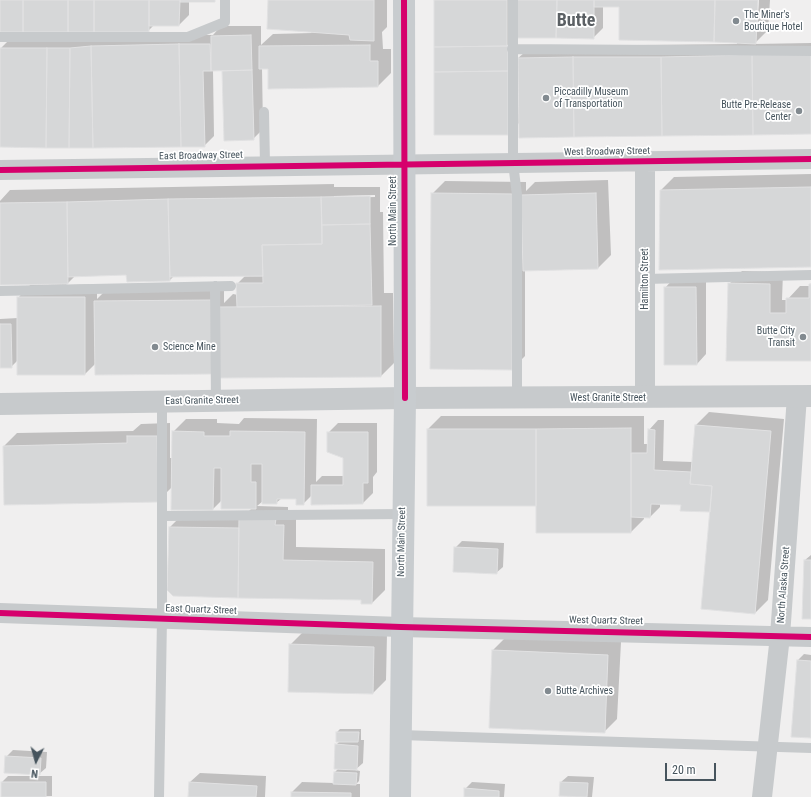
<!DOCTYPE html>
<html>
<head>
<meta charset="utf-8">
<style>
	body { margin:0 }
	#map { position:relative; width:811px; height:797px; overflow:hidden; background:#f0efef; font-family:"Roboto Condensed",sans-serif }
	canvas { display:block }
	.north { position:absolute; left:16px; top:741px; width:40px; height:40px; -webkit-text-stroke:3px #fff; paint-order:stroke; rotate:186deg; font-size:11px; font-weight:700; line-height:16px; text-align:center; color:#46545d }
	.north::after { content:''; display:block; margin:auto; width:14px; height:18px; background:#46545d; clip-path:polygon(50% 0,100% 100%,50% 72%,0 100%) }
	.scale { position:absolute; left:665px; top:763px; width:51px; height:18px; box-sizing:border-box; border:2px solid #46545d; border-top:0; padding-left:5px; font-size:12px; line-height:14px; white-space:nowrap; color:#46545d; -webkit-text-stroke:3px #fff; paint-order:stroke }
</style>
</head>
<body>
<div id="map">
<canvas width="811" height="797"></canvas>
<div class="north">N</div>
<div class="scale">20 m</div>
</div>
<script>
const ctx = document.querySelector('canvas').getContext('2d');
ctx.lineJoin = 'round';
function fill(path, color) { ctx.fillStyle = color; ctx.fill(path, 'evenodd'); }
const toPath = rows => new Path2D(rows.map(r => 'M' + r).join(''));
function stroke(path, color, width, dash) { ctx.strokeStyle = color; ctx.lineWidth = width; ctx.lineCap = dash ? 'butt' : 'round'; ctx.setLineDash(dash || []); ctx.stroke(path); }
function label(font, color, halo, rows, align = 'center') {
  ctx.font = font + ' "Roboto Condensed",sans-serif'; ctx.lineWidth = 3.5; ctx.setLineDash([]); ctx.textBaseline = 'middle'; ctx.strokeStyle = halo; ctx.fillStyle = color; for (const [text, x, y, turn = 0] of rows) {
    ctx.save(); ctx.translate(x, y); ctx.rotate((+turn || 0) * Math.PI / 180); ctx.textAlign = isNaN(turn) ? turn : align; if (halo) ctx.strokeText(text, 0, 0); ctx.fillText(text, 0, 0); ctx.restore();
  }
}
fill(toPath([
	[0,0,216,0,189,1,189,15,179,25,154,25,148,31],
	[269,0,387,0,387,27,382,32,383,49,391,49,391,73,378,86,269,88,269,68,262,68,263,129,253,139,225,140,223,70,213,70,214,136,204,146,1,48,14,35,213,35,221,26,261,26,261,45,273,34,312,33],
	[435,0,757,0,755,31,757,31,759,0,770,0,768,30,754,44,811,43,811,133,520,122,508,134],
	[603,6,620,6,737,42,737,44,532,46,517,59,517,37,593,38,603,28],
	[811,174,811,266,661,190,674,177],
	[608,180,611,255,598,268,525,270,525,356,512,369,432,194,445,181,526,182,526,191,535,182],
	[334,184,334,187,380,187,380,212,383,212,384,293,393,293,394,363,381,376,220,365,96,363,85,374,18,360,11,367,0,367,0,319,18,318,18,298,32,283,0,284,0,201,10,190],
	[375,195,375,197,334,198,334,196],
	[127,274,170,280,174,276,246,275,237,284,238,295,233,294,224,303,224,287,108,288,97,299,97,284,66,285,75,276],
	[742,271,783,272,782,300,787,300,800,286,810,286,811,283,811,360,729,284],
	[674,278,706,278,706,354,697,364,665,288],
	[709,412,784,419,768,600,755,613,711,511,682,504,660,503,660,507,650,517,644,517,644,519,631,532,537,505,428,429,441,416,644,416,644,444,648,444,649,430,658,420,664,420,663,461,693,462,696,425],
	[244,418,317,419,316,482,322,476,344,476,344,458,328,433,338,423,377,423,377,472,373,477,373,493,363,503,312,504,312,495,303,504,297,498,282,498,276,503,263,501,257,506,288,507,288,512,296,513,296,547,385,549,385,590,372,603,170,527,183,514,244,516,252,508,222,500,213,509,172,487,158,501,5,504,4,446,17,433,133,431,141,424,170,423,170,458,172,458,173,432,186,419,217,419,217,423,239,424],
	[462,541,504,543,503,567,496,573,455,548],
	[811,555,811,618,805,560],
	[303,632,387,634,386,680,373,693,289,691,290,645],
	[506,637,621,642,617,719,604,732,493,650],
	[804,654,811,655,811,737,798,660],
	[340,729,361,729,361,740,364,740,363,763,355,770,360,771,359,781,356,784,360,784,360,797,292,797,292,792,302,782,334,783,335,772,339,768,336,745,340,741,337,732],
	[13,750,47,752,46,768,39,774,6,757],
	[200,773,266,776,265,797,189,797,190,782],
	[8,776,52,776,52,796,2,797,2,782],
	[568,776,594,777,592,797,571,797,561,782],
	[472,782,505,784,504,797,465,797,465,789]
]), '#0003');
const building = toPath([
	[0,0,23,0,23,32,0,32,0,0],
	[23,0,68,0,68,32,23,32,23,0],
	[68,0,94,0,94,32,68,32,68,0],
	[94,0,149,0,149,32,94,32,94,0],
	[149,0,180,0,179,26,149,26,149,0],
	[180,0,215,0,215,2,180,2,180,0],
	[268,0,374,0,374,41,350,40,349,35,267,29,268,0],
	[434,0,507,0,507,46,434,47,434,0],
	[515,0,557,0,556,38,515,38,515,0],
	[557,0,594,0,594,39,556,38,557,0],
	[594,0,715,0,714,42,619,40,619,7,594,7,594,0],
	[715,0,758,0,756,44,714,42,715,0],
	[251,35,252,70,211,71,211,36,251,35],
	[179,44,181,147,93,148,91,46,179,44],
	[179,44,210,44,211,71,203,71,205,147,181,147,179,44],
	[370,45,370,61,378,61,378,87,268,89,268,69,259,69,259,46,370,45],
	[508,45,508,71,434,72,434,47,507,46,508,45],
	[91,46,93,148,69,148,70,48,91,46],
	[0,48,47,48,46,148,0,147,0,48],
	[47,48,70,48,69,148,46,148,47,48],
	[752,55,753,135,662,136,661,57,752,55],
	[752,55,811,55,811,134,753,135,752,55],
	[573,57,574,137,519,138,518,58,573,57],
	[573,57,661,57,662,136,574,137,573,57],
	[252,70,254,140,224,141,222,71,252,70],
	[508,71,508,135,434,135,434,72,508,71],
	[811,187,811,267,659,270,660,190,811,187],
	[431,193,513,194,512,370,430,369,431,193],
	[596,193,598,269,523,271,521,195,596,193],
	[370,196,370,224,322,225,321,197,370,196],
	[321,197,322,244,262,245,263,276,170,277,168,199,321,197],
	[168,199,170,281,127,282,126,275,68,277,67,202,168,199],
	[67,202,68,284,0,285,0,203,67,202],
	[370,224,372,305,237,307,236,283,263,283,262,245,322,244,322,225,370,224],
	[728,283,770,284,770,313,786,313,786,298,809,298,809,284,811,284,811,361,726,361,728,283],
	[664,287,696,287,697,365,664,365,664,287],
	[17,297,85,297,85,375,17,375,17,297],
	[211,300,212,374,95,375,94,301,211,300],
	[381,306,381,377,220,378,219,307,381,306],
	[0,324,11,324,12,368,0,368,0,324],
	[695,425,771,431,755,614,701,609,712,486,690,484,695,425],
	[631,428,631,533,536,533,536,429,631,428],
	[427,429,536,429,536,506,427,506,427,429],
	[648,429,655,430,654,470,691,472,690,484,712,486,710,512,680,511,681,505,651,504,650,518,631,517,631,453,647,453,648,429],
	[172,431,204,432,204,436,230,436,230,431,305,432,304,505,296,505,296,499,277,499,277,504,262,504,262,464,251,464,251,482,256,482,256,509,221,509,221,468,214,468,213,510,171,510,172,431],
	[327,432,368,432,368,483,363,483,363,504,311,505,311,485,343,485,343,458,327,452,327,432],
	[127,436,157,436,158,502,4,505,3,446,127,443,127,436],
	[239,519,276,519,275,525,284,525,283,560,373,562,372,604,361,604,361,600,238,598,239,519],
	[169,527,239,528,238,598,173,596,167,590,169,527],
	[454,547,498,549,497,574,453,572,454,547],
	[804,560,811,560,811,619,802,619,804,560],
	[289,644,374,647,373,694,288,692,289,644],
	[492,650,608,655,605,733,489,728,492,650],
	[797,660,811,661,811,738,791,737,797,660],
	[336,732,359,732,358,742,336,742,336,732],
	[335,744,358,746,357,770,334,769,335,744],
	[5,756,41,758,40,775,4,773,5,756],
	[334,772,357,773,356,785,333,784,334,772],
	[1,782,46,782,46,797,1,797,1,782],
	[189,782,257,786,256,797,188,797,189,782],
	[560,782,588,783,587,797,559,796,560,782],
	[464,788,499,791,499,797,464,797,464,788],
	[291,792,351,793,351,797,291,797,291,792]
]);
fill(building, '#d6d7d8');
stroke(building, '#e1e1e2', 1);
stroke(toPath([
	[513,0,513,163,517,195,517,398],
	[0,37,188,37,225,22,225,0],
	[512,49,811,51],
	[264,112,265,165],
	[645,279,811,275],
	[215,286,216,401],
	[0,291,231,286],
	[163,516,403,514],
	[400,735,811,748],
	[159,797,162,618,162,401]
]), '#c7cacc', 10);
stroke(toPath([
	[0,170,811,159],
	[645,397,645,161],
	[0,613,401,627,811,637],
	[762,797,780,636,797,396]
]), '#c7cacc', 20);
stroke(toPath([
	[0,404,405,398,811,396]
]), '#c7cacc', 22);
stroke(toPath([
	[400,797,405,398,404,0]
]), '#c8cccf', 22);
stroke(toPath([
	[404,0,405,398],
	[0,170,811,159],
	[0,613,401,627,811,637]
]), '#d6006c', 6);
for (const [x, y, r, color] of [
	[736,21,4,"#828a90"],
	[546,98,4,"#828a90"],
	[799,111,4,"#828a90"],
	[803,337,4,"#828a90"],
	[155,347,4,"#828a90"],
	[548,691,4,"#828a90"]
]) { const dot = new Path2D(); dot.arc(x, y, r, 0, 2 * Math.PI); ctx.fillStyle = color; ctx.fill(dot); stroke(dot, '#fff', 1.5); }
label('10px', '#46545d', '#fff', [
	["The Miner's",744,15],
	["Boutique Hotel",744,27],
	["Piccadilly Museum",554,92],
	["of Transportation",554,104],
	["Butte Pre-Release",791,105,"right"],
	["Center",791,117,"right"],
	["Butte City",795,331,"right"],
	["Transit",795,343,"right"],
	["Science Mine",163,347],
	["Butte Archives",556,691]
], 'left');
label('10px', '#46545d', '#fff', [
	["West Broadway Street",607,152,-1],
	["East Broadway Street",201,156,-1],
	["North Main Street",393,211,-90],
	["Hamilton Street",645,279,-90],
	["West Granite Street",608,398],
	["East Granite Street",202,401,-1],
	["North Main Street",402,542,-89],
	["North Alaska Street",784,585,-86],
	["East Quartz Street",201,610,2],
	["West Quartz Street",606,621,1]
]);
label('bold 18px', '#5b6064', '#fff', [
	["Butte",576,21]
]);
</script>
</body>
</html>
